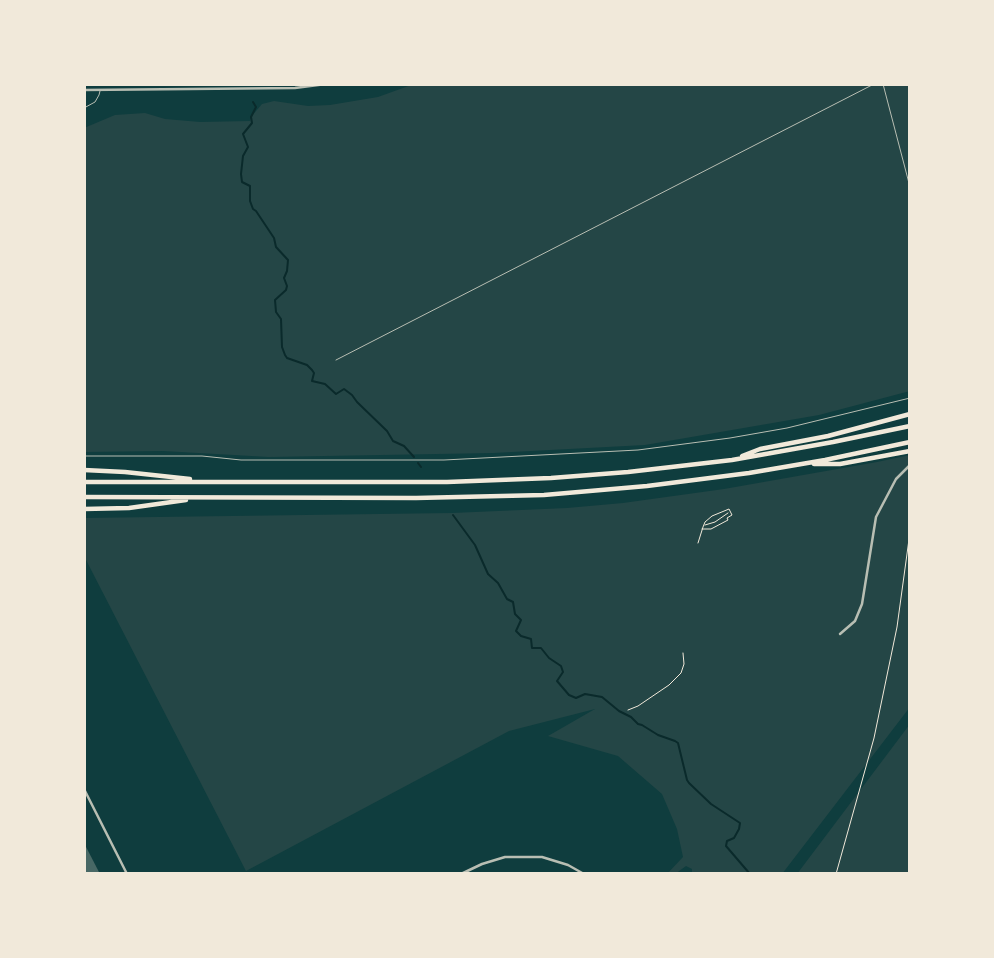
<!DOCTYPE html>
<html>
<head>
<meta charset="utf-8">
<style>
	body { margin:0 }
	#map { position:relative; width:994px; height:958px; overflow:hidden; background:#0f3d3e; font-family:Georgia,serif }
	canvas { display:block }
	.frame { position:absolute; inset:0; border:86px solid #f1e9da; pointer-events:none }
</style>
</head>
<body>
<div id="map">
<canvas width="994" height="958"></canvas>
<div class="frame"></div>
</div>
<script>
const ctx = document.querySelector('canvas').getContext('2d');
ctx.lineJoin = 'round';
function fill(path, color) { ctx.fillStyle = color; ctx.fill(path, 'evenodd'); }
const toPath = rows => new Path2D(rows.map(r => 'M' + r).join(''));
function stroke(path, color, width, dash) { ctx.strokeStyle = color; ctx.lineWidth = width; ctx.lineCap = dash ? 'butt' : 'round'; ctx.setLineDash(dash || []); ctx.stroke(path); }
fill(toPath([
	[414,84,910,84,910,391,819,415,645,445,493,453,269,457,163,451,84,452,84,128,115,115,145,113,165,119,200,122,250,121,251,117,262,104,274,101,308,106,330,105,378,97],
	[910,455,910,707,782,874,692,874,692,869,686,866,675,874,667,874,683,857,677,829,662,794,618,756,548,736,595,709,509,731,246,871,84,556,84,518,452,513,567,508,623,503,724,489,877,462],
	[910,724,910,874,797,874]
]), '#244646');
stroke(toPath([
	[253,102,256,107,251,117,252,123,243,134,248,147,243,156,241,174,242,182,250,186,250,201,253,209,256,211,274,238,276,247,288,260,287,271,284,278,287,286,286,290,275,300,276,312,281,319,282,347,285,355,287,358,307,365,312,370,314,373,312,381,325,384,336,394,344,389,352,395,357,402,387,431,393,441,404,446,414,457],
	[418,463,421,467],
	[453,515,475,545,488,574,498,583,507,599,513,602,515,614,521,620,516,631,521,636,531,639,532,648,541,648,549,658,561,666,563,672,557,681,569,695,576,698,585,694,602,697,619,711,631,717,638,724,642,725,658,735,675,741,678,743,687,780,689,783,711,804,740,823,739,829,734,838,727,841,726,846,750,874]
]), '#0a2a2b', 2);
fill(toPath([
	[84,843,100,874,87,874,84,869]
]), '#486865');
stroke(toPath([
	[705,525,715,522,728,513],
	[698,543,703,527,705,522,712,516,729,509,732,515,727,518,728,520,711,529,702,529],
	[628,710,638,706,669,685,681,673,684,664,683,653],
	[836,874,874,738,897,627,910,532]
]), '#f1e9da', 1);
stroke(toPath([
	[883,84,910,187],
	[84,108,95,102,99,95,100,91],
	[336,360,874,84],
	[84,456,202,456,241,460,444,460,638,450,730,438,787,428,910,398]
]), '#b8beb3', 1);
stroke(toPath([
	[84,90,295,88,326,84],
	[840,634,855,621,862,604,876,517,896,479,910,465],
	[84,789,127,874]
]), '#b8beb3', 2.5);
stroke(toPath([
	[461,874,482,864,505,857,542,857,568,865,584,874]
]), '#b8beb3', 2.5);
stroke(toPath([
	[742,456,760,449,828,436,910,414],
	[814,464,840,464,910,451],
	[84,470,125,472,190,479],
	[84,482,447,482,551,478,628,472,732,460,833,442,910,426],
	[84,497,416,498,544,495,647,486,749,473,825,460,910,442],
	[84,509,129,508,186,500]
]), '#f1e9da', 4.5);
</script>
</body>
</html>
